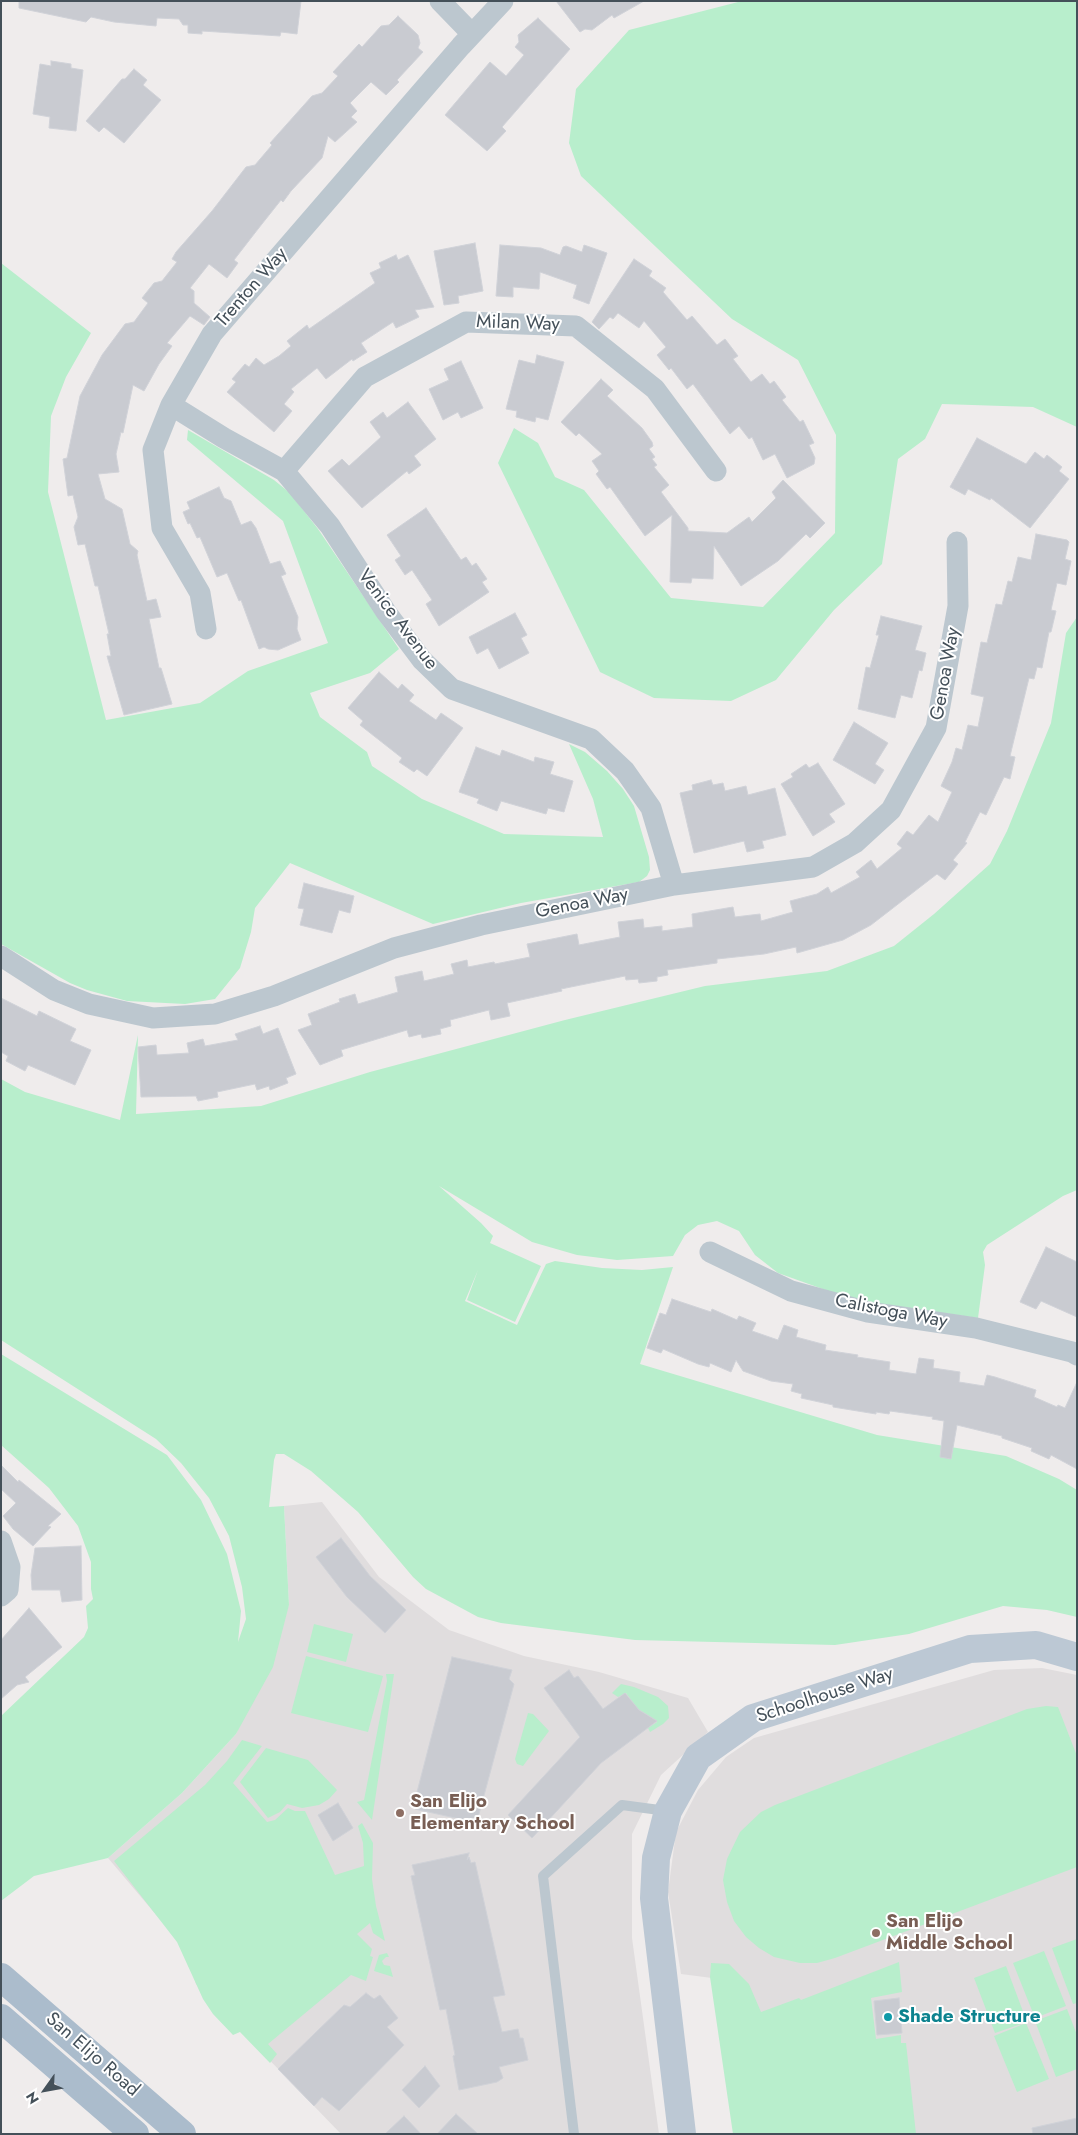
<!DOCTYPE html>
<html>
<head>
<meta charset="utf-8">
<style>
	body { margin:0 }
	#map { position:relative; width:1078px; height:2135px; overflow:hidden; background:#efecec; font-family:Jost,sans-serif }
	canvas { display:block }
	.frame { position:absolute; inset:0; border:2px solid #445059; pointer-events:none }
	.north { position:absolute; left:20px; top:2065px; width:50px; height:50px; -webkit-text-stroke:4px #fff; paint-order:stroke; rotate:238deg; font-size:14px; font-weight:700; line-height:20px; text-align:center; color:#445059 }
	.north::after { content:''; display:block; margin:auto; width:18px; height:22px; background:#445059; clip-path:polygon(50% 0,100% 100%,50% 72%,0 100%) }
</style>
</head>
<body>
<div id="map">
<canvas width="1078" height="2135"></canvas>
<div class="frame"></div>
<div class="north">N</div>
</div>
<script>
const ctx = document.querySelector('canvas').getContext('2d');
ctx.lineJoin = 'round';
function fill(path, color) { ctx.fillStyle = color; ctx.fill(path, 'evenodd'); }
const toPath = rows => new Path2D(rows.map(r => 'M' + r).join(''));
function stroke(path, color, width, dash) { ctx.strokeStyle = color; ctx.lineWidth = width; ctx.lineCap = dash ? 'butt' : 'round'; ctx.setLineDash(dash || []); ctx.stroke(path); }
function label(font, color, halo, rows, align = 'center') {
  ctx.font = font + ' Jost,sans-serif'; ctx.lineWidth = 4; ctx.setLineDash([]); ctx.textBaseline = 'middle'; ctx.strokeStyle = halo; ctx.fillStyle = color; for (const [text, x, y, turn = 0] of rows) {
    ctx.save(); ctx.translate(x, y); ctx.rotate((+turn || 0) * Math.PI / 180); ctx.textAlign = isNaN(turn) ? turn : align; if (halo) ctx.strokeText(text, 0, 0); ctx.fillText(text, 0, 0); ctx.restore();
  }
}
fill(toPath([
	[322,1502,379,1577,449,1630,524,1656,599,1672,688,1698,708,1732,661,1775,632,1834,632,1938,659,2134,341,2134,196,1984,185,1949,108,1858,182,1793,236,1734,289,1605,284,1506],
	[1042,1668,1077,1675,1077,2134,740,2134,712,1978,681,1974,668,1892,676,1832,698,1790,726,1757,754,1738,994,1670]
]), '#e0ddde');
fill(toPath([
	[742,1,1077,1,1077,427,1033,407,942,404,925,439,898,459,882,564,834,610,776,680,731,701,654,698,600,672,498,463,514,428,538,443,555,477,584,490,671,598,763,607,835,533,836,435,798,360,732,319,581,176,569,143,576,89,629,30],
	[1,263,91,333,66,377,51,416,48,492,106,720,200,703,248,671,328,643,283,521,187,440,188,430,274,480,290,493,318,529,399,649,370,673,310,693,320,717,367,752,372,766,422,799,504,834,603,837,593,799,569,744,585,752,607,771,623,789,634,806,649,857,650,870,647,876,639,882,521,903,433,924,290,863,255,908,251,932,240,968,215,999,185,1004,127,1001,87,990,70,983,1,944],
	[1077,617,1077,1190,1063,1196,987,1245,983,1252,985,1265,978,1318,877,1304,845,1297,778,1273,755,1255,739,1231,717,1221,698,1225,685,1235,673,1256,617,1260,577,1255,532,1242,439,1186,481,1223,493,1236,490,1243,541,1266,515,1322,467,1300,478,1270,465,1301,517,1325,546,1264,555,1261,602,1268,642,1270,673,1267,640,1364,877,1435,1006,1456,1059,1479,1077,1490,1077,1617,1047,1610,1003,1606,909,1634,835,1645,635,1640,501,1623,478,1617,426,1589,413,1577,358,1512,311,1471,284,1454,276,1454,274,1460,269,1507,284,1506,289,1605,273,1667,236,1734,182,1793,108,1858,34,1876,1,1901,1,1716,84,1637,88,1628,86,1606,93,1599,91,1589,91,1562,78,1526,49,1488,1,1445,1,1354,167,1455,201,1500,227,1554,241,1611,238,1642,246,1619,242,1587,229,1536,209,1498,181,1463,156,1439,1,1340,1,1079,25,1092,120,1120,138,1035,136,1114,261,1106,370,1072,565,1020,705,986,827,971,894,946,934,914,990,864,1007,831,1051,723,1066,633],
	[314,1624,353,1634,346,1662,307,1652],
	[306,1656,383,1676,368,1732,291,1713],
	[386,1674,394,1674,372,1820,357,1802,364,1800,387,1681],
	[621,1684,634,1687,658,1697,668,1706,669,1718,663,1724,650,1732,648,1728,657,1722,656,1720,638,1709,626,1693,618,1697,612,1693],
	[1046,1706,1058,1707,1077,1756,1077,1867,835,1958,817,1963,800,1963,774,1957,759,1948,746,1937,734,1921,727,1902,723,1880,727,1859,740,1832,761,1812,775,1805,1027,1709],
	[528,1713,533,1714,549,1731,523,1766,517,1764,515,1759],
	[242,1740,262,1746,233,1783,267,1822,275,1820,288,1808,295,1811,305,1811,335,1875,364,1866,363,1843,358,1826,362,1823,373,1843,372,1879,376,1906,385,1941,373,1933,370,1923,357,1934,372,1949,370,1956,373,1957,366,1981,351,1975,268,2044,277,2054,270,2063,240,2032,233,2035,213,2014,203,1999,177,1942,114,1861,205,1785,227,1761],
	[266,1748,308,1760,337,1790,329,1799,319,1805,302,1808,287,1804,280,1812,268,1818,240,1782],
	[1077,1939,1077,2003,1073,2004,1052,1948],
	[1044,1951,1066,2006,1035,2018,1013,1963],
	[387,1953,389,1957,386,1957,382,1961,384,1965,390,1966,393,1977,374,1971,379,1955],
	[899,1962,902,1992,871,1998,876,2039,901,2035,901,2043,906,2043,916,2134,733,2134,710,1977,711,1963,729,1964,749,1984,761,2012,799,1998,801,2000],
	[1006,1966,1027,2022,995,2033,974,1978],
	[1067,2009,1077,2035,1077,2069,1056,2077,1035,2021],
	[1026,2023,1049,2079,1017,2092,994,2036]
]), '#b8eecc');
const building = toPath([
	[19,1,301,1,297,34,281,32,280,36,202,31,202,34,188,33,188,25,183,25,179,19,157,18,156,26,114,22,91,17,86,22,19,8,19,1],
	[556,1,644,1,614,18,612,15,592,30,585,29,580,32,556,1],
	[398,16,418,35,420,43,418,48,423,52,397,80,399,82,386,95,371,82,350,103,357,111,351,117,357,122,335,142,328,136,322,158,291,191,283,202,281,200,258,229,234,260,238,263,227,278,209,264,190,288,194,291,194,303,210,317,204,325,190,316,167,343,172,346,159,364,144,391,133,385,123,433,121,432,116,454,119,472,98,474,105,499,122,509,130,544,138,551,137,555,147,601,156,599,161,617,149,619,159,668,161,668,172,704,124,715,107,656,111,656,107,634,109,634,98,586,95,586,85,544,78,545,74,527,78,517,73,495,68,496,63,459,67,458,80,396,102,355,125,324,134,322,148,303,142,298,154,283,162,281,177,262,172,259,176,252,212,211,246,167,255,165,272,145,270,143,312,96,322,93,338,76,333,72,359,44,362,47,381,26,389,25,398,16],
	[538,18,570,49,502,127,506,131,487,151,445,115,490,62,506,76,524,55,515,47,519,42,518,35,538,18],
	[51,61,71,64,71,68,83,70,76,131,49,128,50,117,33,114,40,64,51,66,51,61],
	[134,69,147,80,143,85,161,100,124,143,104,127,99,132,86,121,122,79,125,79,134,69],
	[475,243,483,291,458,296,459,303,444,305,434,251,475,243],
	[500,245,541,248,560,255,563,247,566,246,582,252,584,245,607,253,589,304,573,298,577,285,540,272,539,289,513,287,513,297,496,296,500,245],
	[396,255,398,260,408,255,434,307,415,310,419,317,396,328,393,322,361,343,367,352,353,361,352,359,326,379,317,368,291,389,294,392,284,404,292,411,274,432,227,392,236,382,232,379,245,364,249,367,256,358,264,365,279,356,291,346,287,341,307,325,309,329,375,283,370,273,381,268,379,263,396,255],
	[634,259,652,271,649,276,666,288,663,292,687,320,692,316,717,345,725,339,738,356,733,359,751,382,762,374,770,384,774,381,786,397,782,400,800,422,803,420,814,443,809,445,815,458,814,464,787,478,775,454,763,460,752,437,749,439,739,426,730,434,693,384,687,389,671,368,669,370,657,355,666,347,644,321,639,328,618,313,613,319,610,317,599,329,592,322,634,259],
	[537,355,564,362,548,420,536,417,535,422,516,417,517,411,506,409,519,360,535,364,537,355],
	[461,361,483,408,461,418,458,412,443,420,429,389,449,380,444,369,461,361],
	[601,379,613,390,607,396,642,428,652,442,653,446,649,449,655,457,652,459,657,465,654,467,669,485,661,492,688,528,688,531,727,533,749,517,752,522,776,498,772,492,783,480,825,523,810,538,806,534,778,561,741,586,714,546,713,579,692,578,691,583,670,582,672,515,645,536,610,487,607,489,596,474,599,471,592,461,602,454,579,433,576,436,561,422,601,379],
	[408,402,436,439,414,456,421,465,409,474,407,471,362,508,328,471,342,459,349,466,381,437,370,422,383,412,387,418,408,402],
	[977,438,1026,464,1035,452,1044,459,1047,455,1062,467,1059,471,1069,479,1030,528,991,498,990,500,968,489,965,495,950,487,977,438],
	[219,487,224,498,231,501,241,525,251,521,256,528,270,564,280,561,286,574,281,576,298,617,297,629,301,640,278,650,268,649,264,647,259,649,241,600,239,601,227,573,217,577,200,537,197,538,190,523,188,524,183,512,190,509,187,502,219,487],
	[426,508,461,560,466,557,472,566,476,563,487,579,482,582,489,592,439,626,426,604,432,600,412,570,405,575,395,560,401,556,387,535,426,508],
	[1036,534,1067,540,1069,542,1065,559,1071,561,1066,585,1057,583,1051,610,1056,611,1051,632,1049,632,1042,668,1037,667,1034,679,1029,678,1010,756,1015,757,1010,779,1004,777,986,815,980,812,965,842,967,843,953,860,958,864,945,880,937,874,871,925,843,940,797,953,796,947,764,954,717,959,717,963,667,970,668,975,657,977,657,981,639,983,638,979,626,980,625,976,561,989,562,991,507,1003,510,1016,491,1020,489,1010,450,1020,451,1026,440,1029,441,1034,422,1038,421,1034,409,1037,407,1030,341,1050,343,1056,320,1065,298,1030,312,1025,308,1014,340,1002,339,999,355,994,358,1004,398,992,395,977,422,971,424,981,454,974,451,964,467,960,468,967,494,962,495,964,530,957,527,944,577,934,579,945,620,937,618,922,643,919,644,928,662,926,662,931,693,927,692,914,733,907,735,917,760,914,761,921,793,912,790,901,817,894,828,887,831,893,860,877,856,872,871,860,877,869,902,848,897,844,907,831,913,835,929,815,938,822,952,792,941,786,952,762,956,748,962,750,968,725,978,727,984,697,971,694,981,642,987,643,996,604,1002,605,1008,581,1012,582,1018,557,1031,560,1036,534],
	[515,613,527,635,521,638,529,653,499,669,488,648,477,654,469,637,515,613],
	[881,616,922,626,915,650,926,653,922,671,919,670,912,698,901,695,895,718,858,709,866,667,870,668,879,635,876,635,881,616],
	[379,672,398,689,402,684,414,695,409,701,436,720,441,713,463,728,427,776,417,769,414,772,399,762,402,758,360,725,363,721,348,708,379,672],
	[854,722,888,743,875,764,884,770,875,784,833,760,854,722],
	[476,747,500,756,502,750,534,762,535,757,554,762,550,774,573,781,564,812,548,808,546,814,501,801,497,811,477,803,479,799,459,792,476,747],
	[818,763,845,804,829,814,835,822,813,836,781,784,793,777,791,774,806,764,809,768,818,763],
	[711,780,713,785,723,783,725,791,746,786,748,795,775,788,786,835,762,841,764,848,747,852,744,841,694,853,680,793,693,790,692,785,711,780],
	[304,883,354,896,350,913,339,910,332,933,300,925,304,909,298,908,304,883],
	[1,998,37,1016,39,1011,76,1029,70,1041,91,1050,75,1085,28,1065,25,1071,6,1061,8,1056,1,1052,1,998],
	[260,1026,263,1034,278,1028,296,1074,286,1078,288,1083,270,1090,269,1086,257,1090,255,1084,217,1092,218,1097,198,1101,196,1096,141,1097,138,1047,156,1045,157,1055,189,1053,187,1043,203,1039,205,1046,238,1040,235,1034,260,1026],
	[1046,1247,1077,1262,1077,1317,1041,1301,1036,1309,1020,1302,1046,1247],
	[672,1299,711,1312,712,1309,737,1320,739,1316,756,1323,752,1331,778,1340,784,1325,798,1330,796,1337,826,1345,825,1350,858,1355,857,1357,890,1362,889,1370,916,1374,919,1358,934,1360,933,1368,960,1372,959,1382,984,1386,987,1375,995,1377,1036,1390,1034,1397,1057,1407,1058,1405,1065,1408,1077,1382,1077,1469,1051,1455,1049,1459,1031,1451,1032,1448,1002,1438,1002,1436,957,1425,951,1459,940,1457,944,1421,932,1419,933,1417,890,1411,889,1414,876,1412,876,1414,833,1407,833,1405,801,1398,802,1394,791,1391,793,1384,771,1381,743,1371,736,1360,731,1372,710,1363,709,1367,698,1364,663,1349,661,1353,647,1348,660,1313,666,1315,672,1299],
	[1,1465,18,1482,19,1480,61,1514,48,1526,51,1527,33,1546,13,1529,3,1516,16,1503,1,1489,1,1465],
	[341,1538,370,1576,406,1610,385,1633,347,1597,316,1557,341,1538],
	[81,1546,82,1600,62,1602,60,1590,32,1590,31,1575,35,1548,81,1546],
	[29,1608,62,1647,25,1677,29,1682,17,1685,1,1699,1,1640,29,1608],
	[452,1657,512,1670,509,1679,514,1684,479,1814,473,1822,415,1809,416,1796,452,1657],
	[569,1670,574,1678,578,1676,603,1709,625,1693,639,1710,657,1721,601,1763,532,1838,508,1815,580,1737,544,1688,569,1670],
	[338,1803,353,1828,333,1841,318,1815,338,1803],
	[469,1853,467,1860,469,1857,471,1863,475,1862,505,1995,493,1997,502,2032,518,2029,520,2038,523,2038,528,2060,499,2067,503,2078,497,2082,459,2090,453,2056,455,2055,446,2009,440,2010,411,1876,415,1875,412,1865,469,1853],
	[366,1993,374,1999,380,1995,398,2018,387,2027,404,2045,339,2111,322,2097,314,2106,278,2069,344,2005,350,2007,366,1993],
	[899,1998,902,2033,877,2035,874,2001,899,1998],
	[425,2066,440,2086,419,2108,402,2090,425,2066],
	[456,2114,478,2134,437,2134,456,2114],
	[404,2116,421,2134,385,2134,404,2116],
	[1077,2118,1077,2134,1033,2134,1032,2128,1077,2118]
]);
fill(building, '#c9cbd1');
stroke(building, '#d0d2d8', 1);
stroke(toPath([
	[574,2134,543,1876,622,1805,667,1811]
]), '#bcc7cf', 10);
stroke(toPath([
	[440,1,472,34],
	[171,405,224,438,284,471,330,526,386,612,422,660,452,689,591,739,625,771,651,808,674,885],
	[284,471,365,377,466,322,576,326,655,389,716,471],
	[206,629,200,593,162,528,153,450,171,405,212,334,461,46,503,1],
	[1,956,54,990,89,1004,153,1018,215,1014,274,996,394,948,481,925,674,885,813,867,855,843,891,810,936,728,958,606,957,542],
	[710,1252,791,1291,868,1312,976,1328,1072,1352,1077,1355],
	[1,1541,10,1567,8,1590,1,1596]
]), '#bcc7cf', 21);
stroke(toPath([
	[682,2134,654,1898,656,1858,668,1811,698,1757,753,1718,970,1649,1036,1645,1077,1657]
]), '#bcc8d4', 28);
stroke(toPath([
	[1,1977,182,2134],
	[1,2018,135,2134]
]), '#abbccc', 28);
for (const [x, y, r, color] of [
	[400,1813,5,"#8d6e63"],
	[876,1933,5,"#8d6e63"],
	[888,2017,5,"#0f9aa8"]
]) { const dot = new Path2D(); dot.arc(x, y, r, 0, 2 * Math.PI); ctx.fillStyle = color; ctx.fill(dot); stroke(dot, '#fff', 2); }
label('19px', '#445059', '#fff', [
	["Trenton Way",252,288,-49],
	["Milan Way",518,324,2],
	["Venice Avenue",397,620,53],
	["Genoa Way",946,674,-80],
	["Genoa Way",582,904,-11],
	["Calistoga Way",891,1312,11],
	["Schoolhouse Way",825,1696,-18],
	["San Elijo Road",92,2055,41]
]);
label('bold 19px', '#785e54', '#fff', [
	["San Elijo",410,1802],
	["Elementary School",410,1824],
	["San Elijo",886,1922],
	["Middle School",886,1944]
], 'left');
label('bold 19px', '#0d838f', '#fff', [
	["Shade Structure",898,2017]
], 'left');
</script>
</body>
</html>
